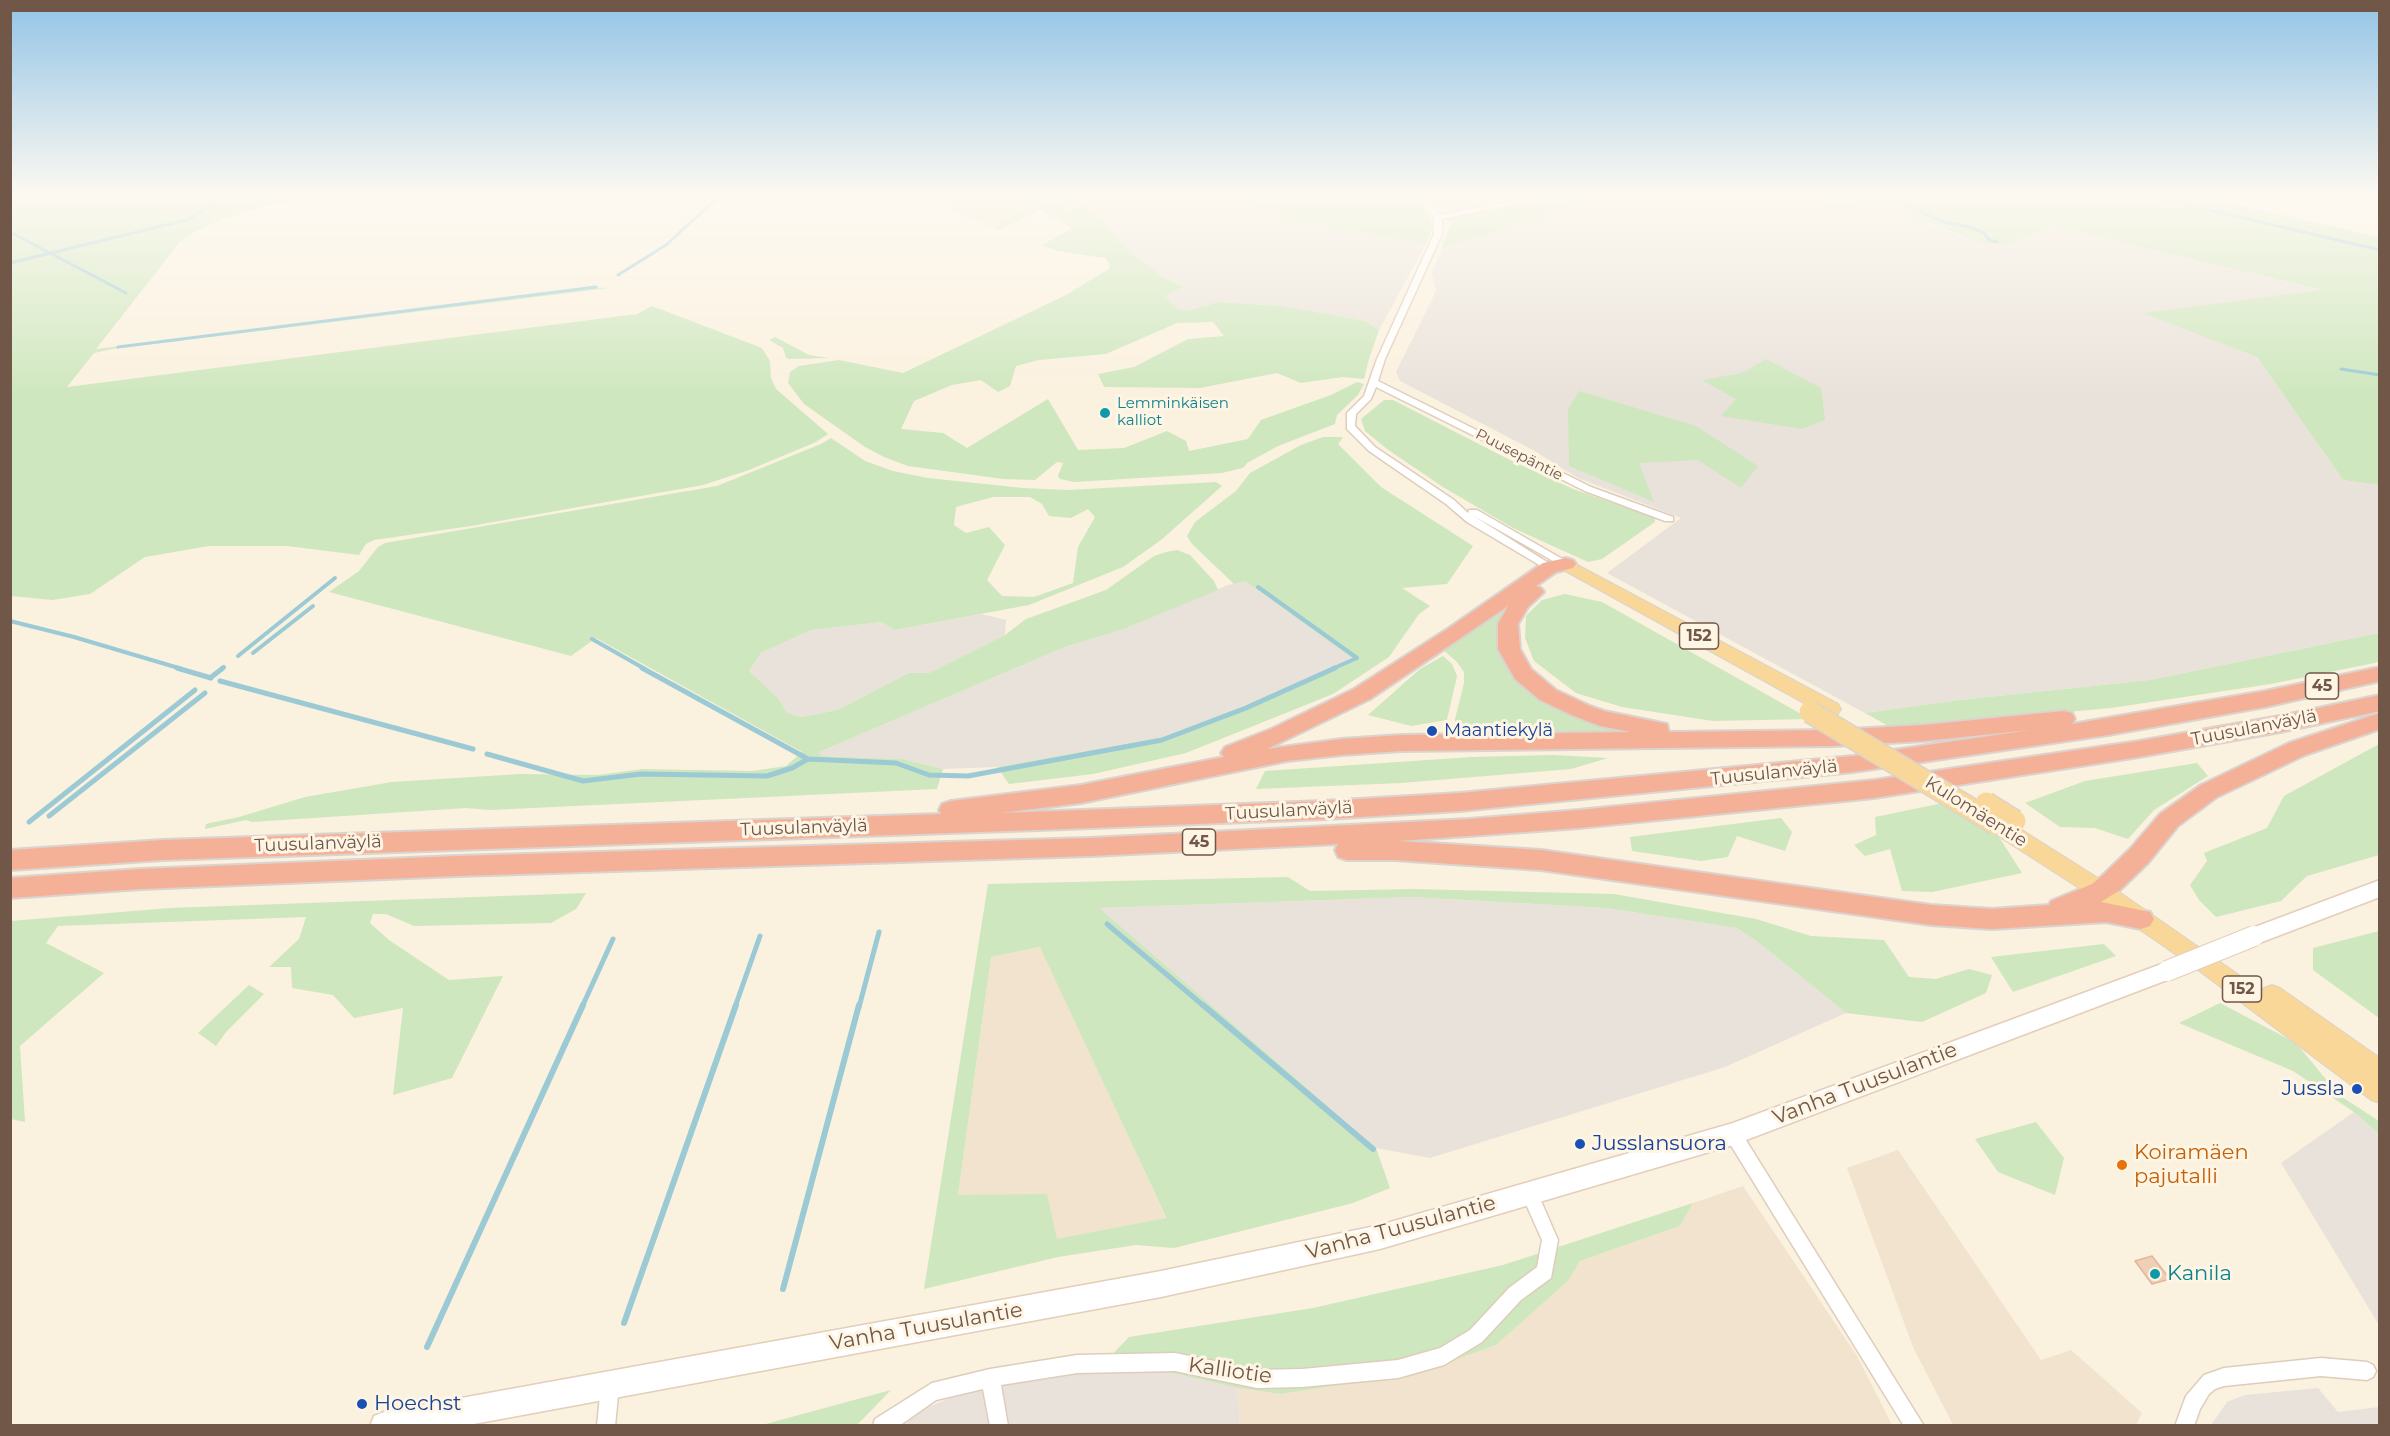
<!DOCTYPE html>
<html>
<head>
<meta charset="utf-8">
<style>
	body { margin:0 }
	#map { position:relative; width:2390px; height:1436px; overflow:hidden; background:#fbf1df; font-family:Montserrat,sans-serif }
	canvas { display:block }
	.frame { position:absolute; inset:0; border:12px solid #705748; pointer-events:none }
</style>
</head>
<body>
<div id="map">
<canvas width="2390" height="1436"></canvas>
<div class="frame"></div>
</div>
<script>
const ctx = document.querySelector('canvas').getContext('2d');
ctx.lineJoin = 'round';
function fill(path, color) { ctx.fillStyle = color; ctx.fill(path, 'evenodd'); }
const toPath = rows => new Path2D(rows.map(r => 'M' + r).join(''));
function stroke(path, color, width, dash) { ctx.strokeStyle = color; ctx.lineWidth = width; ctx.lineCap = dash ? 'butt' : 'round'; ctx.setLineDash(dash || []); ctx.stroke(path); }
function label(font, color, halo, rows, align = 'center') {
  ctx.font = font + ' Montserrat,sans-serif'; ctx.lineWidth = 6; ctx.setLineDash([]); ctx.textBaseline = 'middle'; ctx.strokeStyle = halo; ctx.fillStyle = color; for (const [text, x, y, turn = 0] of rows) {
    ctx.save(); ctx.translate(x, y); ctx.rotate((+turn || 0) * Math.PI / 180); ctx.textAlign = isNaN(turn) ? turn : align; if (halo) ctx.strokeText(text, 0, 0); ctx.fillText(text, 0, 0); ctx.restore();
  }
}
fill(toPath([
	[938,197,1017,197,1036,205,992,227,945,209,949,200],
	[1430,197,1554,197,1454,217,1450,223],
	[1041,947,1166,1218,1057,1240,958,1195,991,957],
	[1898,1150,2041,1360,2071,1350,2142,1413,2136,1425,1953,1425,1913,1347,1847,1168],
	[1743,1186,1857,1356,1892,1425,1240,1425,1237,1388,1281,1394,1419,1373,1496,1345,1568,1281,1580,1261,1680,1226,1693,1203]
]), '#f2e3ce');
fill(toPath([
	[1067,197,1233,197,1243,204,1293,221,1426,244,1379,330,1366,321,1283,306,1219,302,1190,310,1178,309,1163,297,1184,285,1163,277,1130,252,1085,202,1064,211,1064,207,1068,201],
	[1614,197,1796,197,1841,213,1870,202,1963,237,2008,244,2052,226,2325,291,2143,313,2257,357,2343,480,2379,485,2379,633,2150,680,1960,700,1865,713,1607,573,1681,518,1578,478,1533,450,1400,381,1396,372,1436,291,1432,273,1442,248,1596,200],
	[1245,581,1353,658,1246,705,1163,737,997,767,943,769,902,759,820,756,819,752,1065,647,1124,629,1228,585],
	[981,614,1006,620,1005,635,929,673,909,673,837,710,802,717,787,713,778,698,749,671,761,653,811,630,882,622,894,630],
	[1412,897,1606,908,1737,928,1759,943,1846,1013,1725,1067,1430,1158,1376,1148,1098,908],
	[2354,1112,2379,1134,2379,1325,2281,1163],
	[1096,1371,1168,1372,1237,1388,1240,1425,904,1426,919,1411,962,1393,1068,1374],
	[2318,1388,2338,1412,2379,1407,2379,1425,2211,1425,2227,1402,2245,1395]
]), '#e9e2db');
fill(toPath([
	[10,197,309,197,262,207,220,220,196,231,180,242,96,349,589,287,610,288,113,349,94,353,67,387,637,314,652,306,762,348,770,361,771,378,776,389,828,434,816,442,749,470,703,485,471,526,374,540,366,544,359,555,287,546,209,546,145,557,90,594,52,600,11,596],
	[1017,197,1067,197,1068,201,1064,207,1065,211,1085,202,1130,252,1163,277,1184,286,1164,297,1178,309,1190,310,1219,302,1283,306,1366,321,1379,330,1369,359,1364,379,1343,377,1301,383,1277,373,1200,388,1104,387,1098,374,1134,367,1188,339,1224,336,1213,322,1177,323,1106,354,1039,360,1016,366,1010,386,998,392,981,380,952,385,914,401,901,429,943,433,967,448,1048,399,1078,450,1124,448,1167,431,1186,441,1189,451,1248,439,1261,420,1331,395,1357,382,1364,384,1358,395,1337,415,1335,424,1278,446,1247,463,1243,468,1222,473,1074,482,1060,479,1058,476,1063,463,1057,462,1035,480,1003,479,908,466,884,457,865,447,804,404,788,383,790,372,799,366,839,360,903,373,1066,295,1109,269,1110,264,1105,258,1057,251,1042,245,1072,228,1040,210,1000,230,992,227,1035,206],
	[1233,197,1419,197,1433,226,1426,244,1293,221,1243,204],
	[1554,197,1614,197,1596,200,1442,248,1453,217],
	[1796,197,2202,197,2379,237,2379,485,2343,480,2257,357,2142,313,2322,290,2052,226,2008,244,1985,244,1871,202,1841,213],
	[775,337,809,355,830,358,789,359,786,358,783,348,769,340],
	[1766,359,1821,388,1825,420,1802,429,1721,416,1736,399,1702,380,1742,373],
	[1579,391,1696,426,1758,466,1741,488,1698,460,1639,463,1654,502,1569,466,1568,410],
	[1384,400,1393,400,1510,460,1573,489,1655,518,1655,522,1602,559,1588,562,1513,528,1443,487,1387,449,1365,431,1361,419],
	[1323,437,1343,437,1338,444,1381,487,1473,546,1447,584,1402,588,1430,606,1419,614,1389,657,1333,694,1186,753,1093,774,1009,784,997,767,1163,737,1246,705,1352,658,1245,581,1234,584,1192,544,1187,536,1195,522,1236,491,1250,473,1301,445],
	[831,438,865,461,893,471,928,478,1023,488,1068,490,1216,482,1222,486,1161,540,1123,567,1029,605,894,630,882,622,811,630,761,653,749,671,778,698,787,713,802,717,837,710,909,673,929,673,1005,635,1026,619,1106,590,1154,556,1166,552,1177,550,1190,555,1214,581,1218,590,1124,629,1065,647,819,752,821,756,902,759,943,769,937,789,490,810,466,808,252,822,246,820,205,829,206,824,239,817,305,797,392,782,520,774,598,775,643,769,752,771,786,766,802,752,596,638,571,656,329,592,359,571,378,547,385,543,717,486,821,444],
	[993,497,1030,497,1042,504,1049,516,1071,518,1088,509,1095,517,1078,547,1073,583,1034,597,1002,596,987,580,1005,545,989,527,966,533,954,525,956,507],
	[1565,594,1602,602,1810,719,1713,721,1622,707,1576,693,1534,661,1525,638,1526,616,1542,600],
	[1505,604,1509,607,1521,677,1654,733,1567,734,1455,730,1455,719,1464,683,1464,672,1456,661,1442,649],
	[2379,633,2379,662,2271,684,2111,708,1892,728,1865,713,1960,700,2150,680],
	[1443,656,1452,664,1457,676,1447,720,1411,726,1368,715,1420,669],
	[2379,744,2379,855,2307,876,2281,901,2216,917,2199,900,2190,885,2207,861,2204,853,2267,828,2284,796],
	[1554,755,1608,758,1571,769,1401,783,1256,789,1265,771,1472,757],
	[2197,763,2208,776,2154,810,2128,839,2095,828,2060,827,2025,803,2085,781],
	[1948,802,1999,837,2022,873,1932,892,1902,891,1890,849,1865,856,1854,845,1876,835,1875,817],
	[1781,818,1792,832,1785,851,1737,836,1728,857,1701,861,1632,851,1630,837],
	[1288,877,1310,891,1414,889,1614,894,1756,919,1811,936,1884,940,1909,977,1936,979,1969,969,1992,975,1986,993,1922,1022,1846,1013,1759,943,1737,928,1606,908,1412,897,1099,908,1376,1148,1390,1188,1353,1203,1174,1248,1136,1245,1058,1257,924,1289,988,884],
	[1040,947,1166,1217,1166,1218,1057,1239,1047,1194,958,1195,991,957],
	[586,893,576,909,551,923,414,926,386,914,373,914,370,923,389,940,449,980,503,976,452,1078,393,1095,403,1008,354,1018,333,995,292,988,291,967,269,967,299,939,306,917,58,926,46,943,104,973,20,1046,25,1122,11,1119,11,921,170,908],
	[2379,931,2380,931,2379,1018,2313,970,2313,948],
	[2104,944,2116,956,2013,992,1991,957],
	[249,985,264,994,226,1032,216,1046,198,1033],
	[2220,1003,2296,1043,2339,1095,2379,1121,2379,1134,2354,1112,2293,1071,2179,1023],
	[2036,1122,2064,1158,2055,1195,1998,1172,1975,1139],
	[1693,1203,1680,1226,1580,1261,1568,1281,1496,1345,1419,1373,1281,1394,1237,1388,1168,1372,1096,1371,1129,1337,1313,1308,1503,1265],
	[891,1390,857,1425,762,1425]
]), '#cee7be');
stroke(toPath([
	[1883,197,1917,208,1922,213,1944,222,1969,227,1984,233,1989,240,1997,242],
	[2154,197,2380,250],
	[10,232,126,293],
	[10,263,190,219,221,197],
	[618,275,666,245,718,197],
	[2380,343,2380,358],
	[118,347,596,287],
	[2341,369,2380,375]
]), '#9bcad5', 3);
stroke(toPath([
	[1258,587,1357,658,1332,669],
	[10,621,74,637,182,669],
	[592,639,645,669],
	[253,653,313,606],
	[238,656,335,578],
	[221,669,224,667]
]), '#9bcad5', 4);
stroke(toPath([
	[177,668,211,678],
	[642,668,808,759],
	[210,678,223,668],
	[220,681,473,749],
	[487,754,583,781,641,774,767,776,792,768,808,759,896,763,929,775,968,776,1162,740,1246,708,1335,668],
	[49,816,205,693],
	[29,822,195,690],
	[1107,924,1205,1007],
	[582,1007,613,939],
	[735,1007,760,936],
	[859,1007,879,932]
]), '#9bcad5', 5);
stroke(toPath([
	[1203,1005,1373,1149],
	[783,1289,859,1005],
	[624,1323,736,1005],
	[427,1347,583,1005]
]), '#9bcad5', 6);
const building = toPath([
	[2152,1256,2162,1269,2170,1279,2152,1284,2135,1261,2152,1256]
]);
fill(building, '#f0cfb7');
stroke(building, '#e2b698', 1.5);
const minor = toPath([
	[1420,197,1427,197,1440,215,1535,197,1549,197,1442,219,1442,234,1385,359,1378,381,1591,487,1673,517,1673,521,1665,521,1585,491,1376,387,1371,399,1356,414,1355,426,1375,447,1454,500,1468,513,1469,510,1477,510,1571,564,1570,566,1562,566,1472,515,1555,567,1550,570,1546,569,1467,522,1446,504,1369,451,1347,429,1347,413,1364,396,1377,359,1434,234,1434,218,1420,197],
	[1733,1127,1739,1129,1924,1426,1904,1426,1727,1139,1725,1134,1727,1129,1733,1127],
	[1529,1185,1535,1187,1558,1240,1551,1278,1521,1300,1482,1342,1444,1365,1398,1378,1302,1387,1257,1388,1175,1371,1077,1373,1001,1385,1008,1426,990,1426,983,1389,936,1400,899,1426,873,1426,875,1419,932,1383,990,1369,1077,1355,1175,1353,1257,1370,1302,1369,1398,1360,1440,1348,1470,1330,1509,1288,1537,1267,1542,1240,1521,1193,1523,1187,1529,1185],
	[2321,1358,2367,1362,2373,1365,2376,1371,2373,1377,2367,1380,2321,1376,2224,1386,2215,1389,2209,1394,2200,1409,2194,1426,2175,1426,2186,1396,2204,1375,2224,1368,2321,1358],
	[610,1376,616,1379,619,1385,615,1426,597,1426,601,1385,604,1379,610,1376]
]);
const secondary = toPath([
	[2380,880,2380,897,2254,945,2247,942,2243,936,2247,930,2380,880],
	[2167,962,2175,965,2178,971,2175,977,1733,1145,1380,1249,1161,1297,463,1426,370,1426,374,1416,384,1412,1161,1271,1380,1225,1733,1123,2167,962]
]);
const primary = toPath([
	[1566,559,1838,704,1841,709,1838,714,1831,716,1824,714,1560,568,1557,564,1560,560,1566,559],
	[1996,816,2003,818,2109,885,2262,991,2264,988,2272,985,2280,988,2380,1058,2380,1103,2371,1100,2198,970,2093,897,1989,830,1985,824,1989,818,1996,816]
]);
const motorway = toPath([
	[1566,558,1573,560,1576,564,1573,568,1556,572,1536,586,1541,588,1544,592,1528,607,1518,624,1520,649,1531,669,1556,690,1590,706,1604,711,1667,724,1669,732,1833,730,1924,725,2064,711,2072,713,2075,719,2072,724,2265,691,2380,667,2380,681,2265,707,2108,735,1853,772,1460,811,1325,819,1066,829,163,860,10,870,10,850,163,840,941,814,939,810,942,804,951,801,1081,785,1224,757,1221,753,1225,747,1271,729,1354,689,1449,628,1543,563,1566,558],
	[1508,606,1498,624,1498,649,1515,679,1540,700,1574,716,1600,726,1631,732,1401,735,1342,739,1267,749,1370,699,1508,606],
	[2030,730,1853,756,1460,793,1325,801,1001,813,1081,803,1287,761,1342,755,1401,751,1833,746,1924,741,2030,730],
	[2380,695,2380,711,2280,732,2139,757,1874,798,1579,828,1399,841,1541,850,1931,905,1992,909,2049,905,2051,901,2092,884,2102,876,2130,849,2160,814,2201,785,2289,743,2380,713,2380,729,2305,755,2217,797,2178,826,2148,863,2120,890,2101,902,2150,912,2154,919,2150,926,2141,929,2106,922,1992,929,1931,925,1541,870,1394,860,1347,860,1338,857,1335,850,1338,844,1090,856,457,876,141,889,10,898,10,878,141,869,457,856,1090,838,1469,819,1579,810,1874,780,2139,741,2280,716,2380,695]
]);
stroke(minor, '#decdbb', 3);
stroke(secondary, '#e3ceba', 3);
stroke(primary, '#dad3cf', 2);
stroke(motorway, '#dad3cf', 4);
fill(minor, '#fff');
fill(secondary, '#fff');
fill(primary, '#f9d798');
fill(motorway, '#f4b197');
const secondaryBridge = toPath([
	[2167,971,2254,936]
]);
const primaryBridge = toPath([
	[1810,712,1996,824],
	[1986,803,2015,821]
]);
stroke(secondaryBridge, '#e3ceba', 22, []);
stroke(primaryBridge, '#dad3cf', 24, []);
stroke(secondaryBridge, '#fff', 20);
stroke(primaryBridge, '#f9d798', 21);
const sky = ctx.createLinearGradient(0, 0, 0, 398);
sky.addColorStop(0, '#93c4e6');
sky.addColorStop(0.49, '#fdf9f1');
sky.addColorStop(1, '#fdf9f100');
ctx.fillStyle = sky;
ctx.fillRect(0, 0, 2390, 398);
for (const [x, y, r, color] of [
	[1105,413,6,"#0f9aa8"],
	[1432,731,6,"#1a4fb4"],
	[2357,1089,6,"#1a4fb4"],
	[1580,1144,6,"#1a4fb4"],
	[2122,1165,6,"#e8710a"],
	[2155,1274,6,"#0f9aa8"],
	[362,1404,6,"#1a4fb4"]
]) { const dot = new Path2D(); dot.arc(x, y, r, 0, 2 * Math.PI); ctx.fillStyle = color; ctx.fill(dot); stroke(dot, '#fff5e4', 2); }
label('15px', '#0d838f', '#fff5e4', [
	["Lemminkäisen",1117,404],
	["kalliot",1117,421]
], 'left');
label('15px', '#705748', '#fff5e4', [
	["Puusepäntie",1519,455,27]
]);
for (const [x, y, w] of [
	[1699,636,39],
	[2322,686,33],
	[1199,842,33],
	[2242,989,39]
]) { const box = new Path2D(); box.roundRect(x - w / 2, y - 13, w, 26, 4.5); ctx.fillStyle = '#fff5e4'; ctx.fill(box); stroke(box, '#705748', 1.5); }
label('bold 16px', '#705748', null, [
	["152",1699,636],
	["45",2322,686],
	["45",1199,842],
	["152",2242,989]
]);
label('18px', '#705748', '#fff5e4', [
	["Tuusulanväylä",2254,728,-11],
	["Tuusulanväylä",1774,773,-6],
	["Tuusulanväylä",1289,811,-3],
	["Kulomäentie",1976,812,32],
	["Tuusulanväylä",804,828,-2],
	["Tuusulanväylä",318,844,-2]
]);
label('18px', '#164399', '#fff5e4', [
	["Maantiekylä",1444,731]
], 'left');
label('21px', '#705748', '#fff5e4', [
	["Vanha Tuusulantie",1865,1084,-21],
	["Vanha Tuusulantie",1401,1228,-15],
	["Vanha Tuusulantie",926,1327,-10],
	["Kalliotie",1230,1371,8]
]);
label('21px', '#164399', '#fff5e4', [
	["Jussla",2345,1089,"right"],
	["Jusslansuora",1592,1144],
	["Hoechst",374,1404]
], 'left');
label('21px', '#c56008', '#fff5e4', [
	["Koiramäen",2134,1153],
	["pajutalli",2134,1177]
], 'left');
label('21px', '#0d838f', '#fff5e4', [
	["Kanila",2167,1274]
], 'left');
</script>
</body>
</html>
